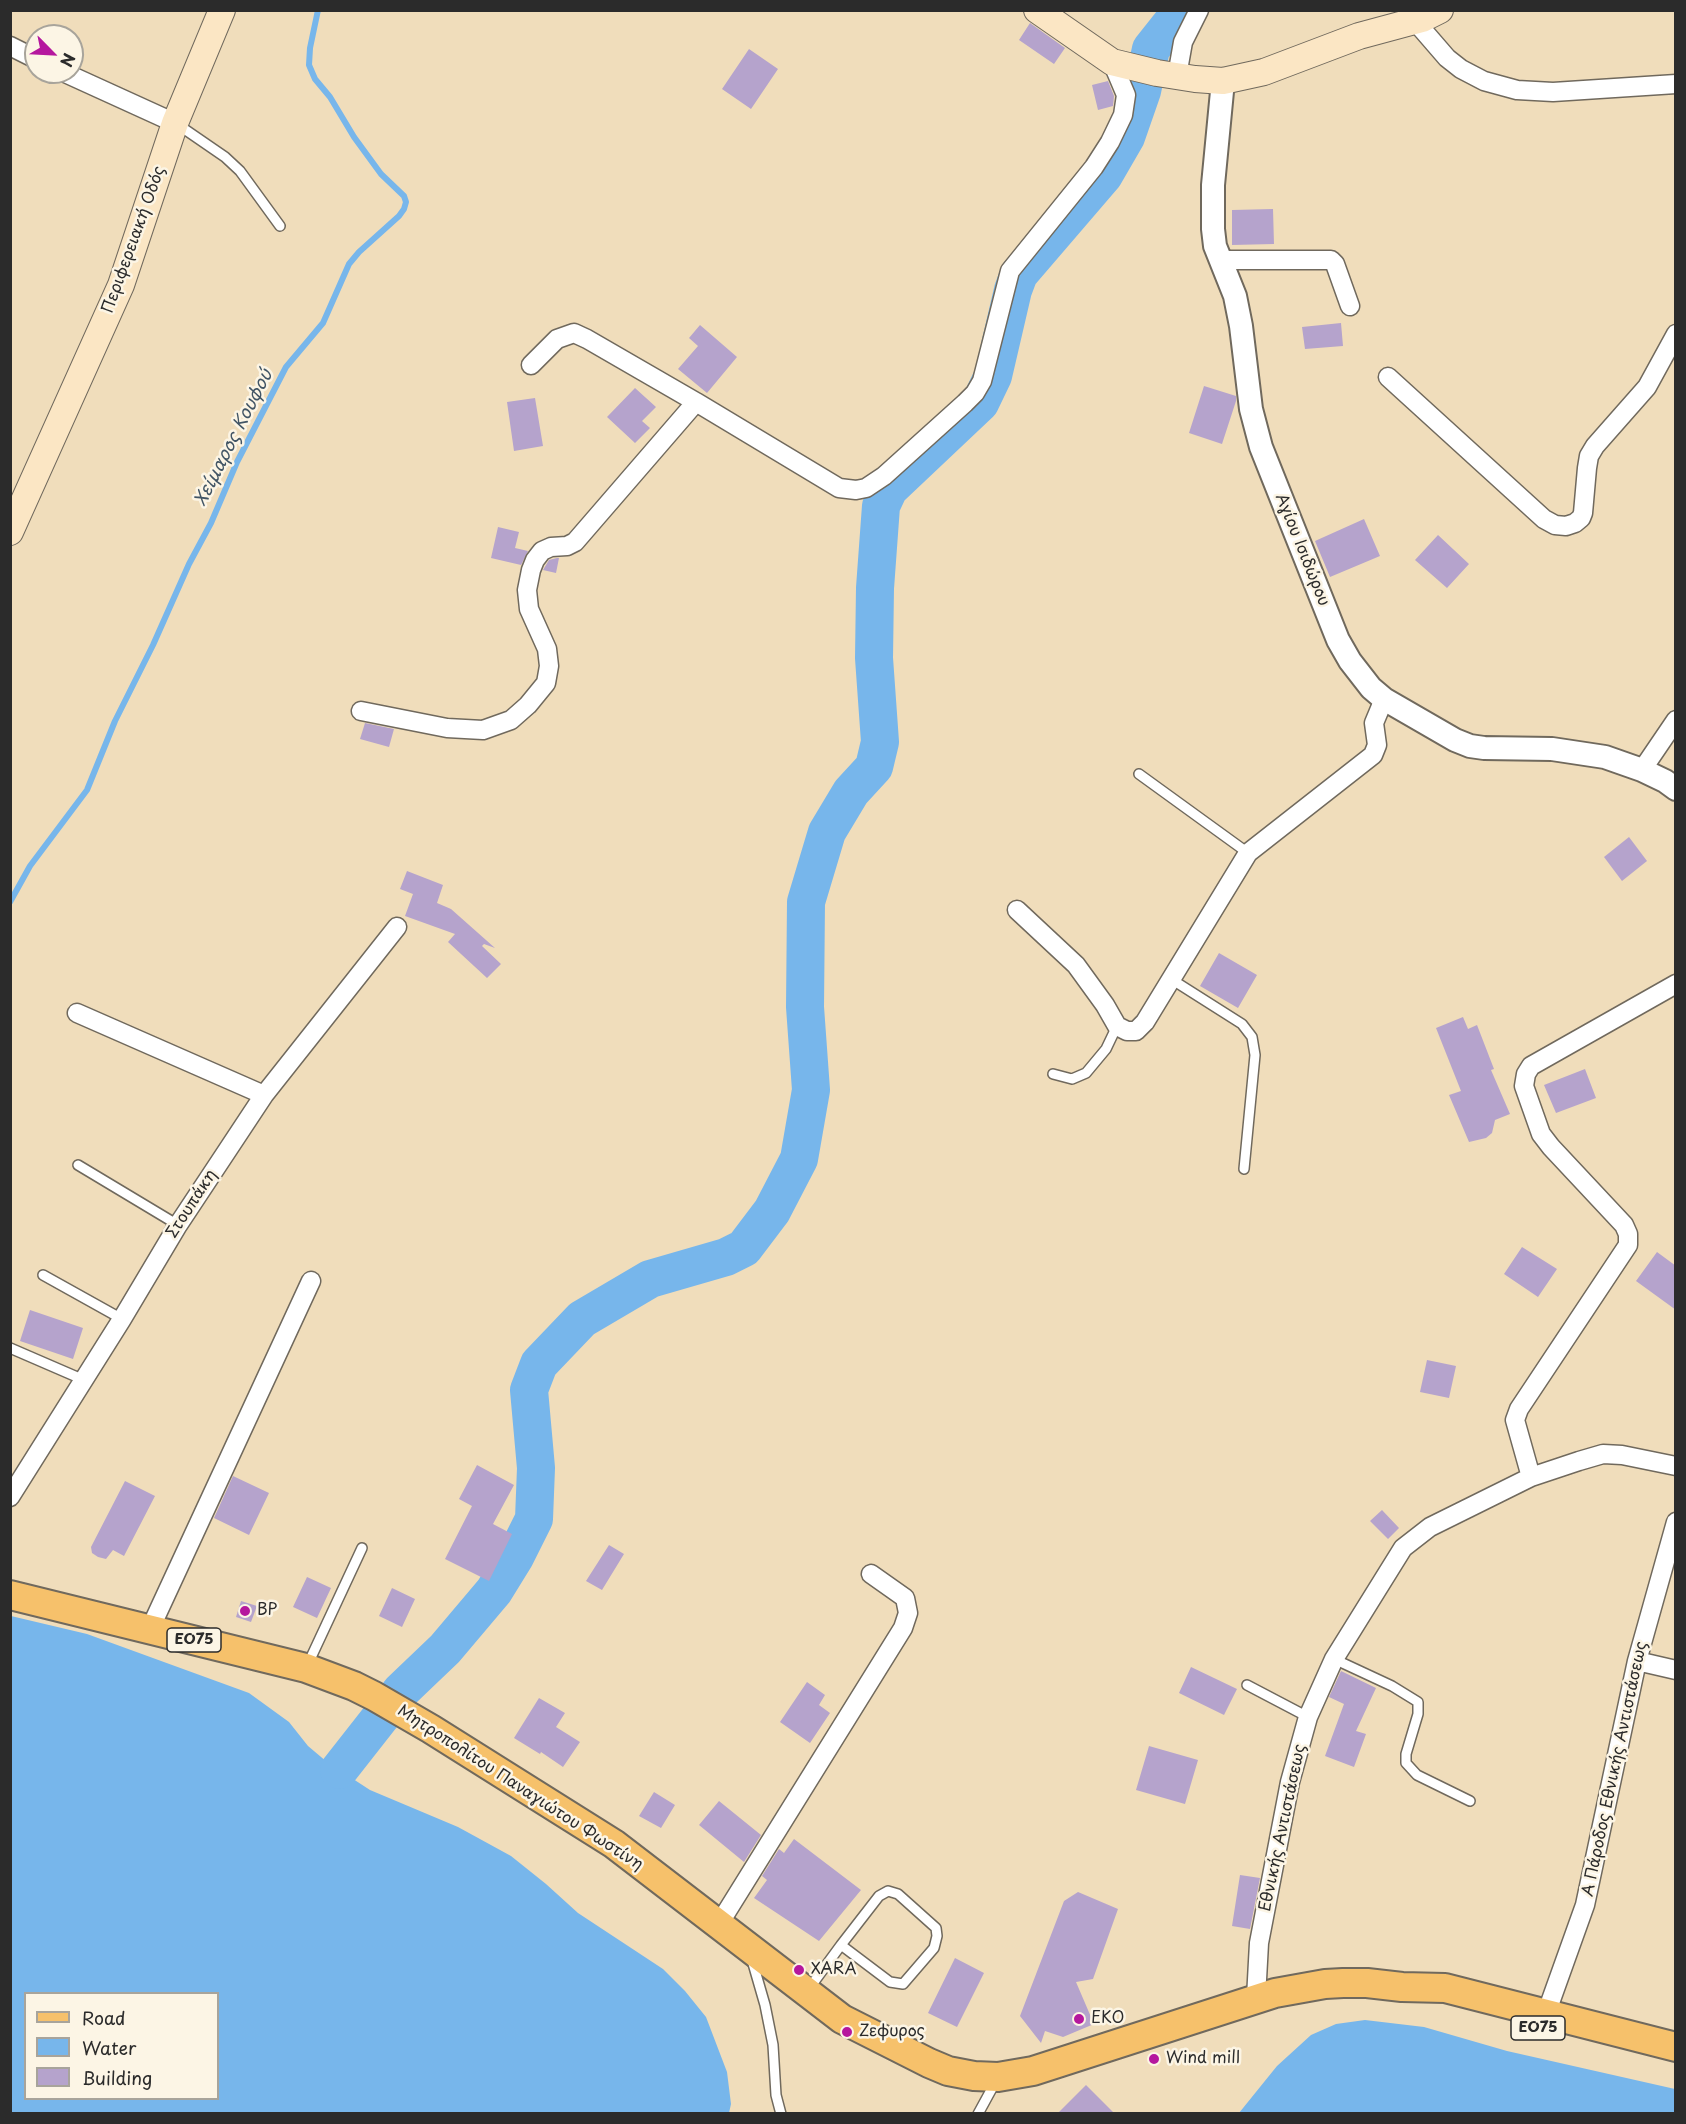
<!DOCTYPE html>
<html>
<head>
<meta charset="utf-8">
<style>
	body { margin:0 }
	#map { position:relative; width:1686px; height:2124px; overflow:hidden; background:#f0ddbb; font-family:"Playpen Sans",sans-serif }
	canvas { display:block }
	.frame { position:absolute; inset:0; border:12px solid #2b2b2b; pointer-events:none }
	.legend { position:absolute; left:24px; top:1992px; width:195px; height:108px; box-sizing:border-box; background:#fcf5e5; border:2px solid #a8a49b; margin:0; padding:8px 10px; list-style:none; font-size:18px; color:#2b2b2b }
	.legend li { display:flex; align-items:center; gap:12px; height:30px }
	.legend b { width:30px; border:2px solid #a8a49b }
	.north { position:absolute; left:24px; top:24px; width:60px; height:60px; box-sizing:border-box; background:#fcf5e5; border:2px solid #a8a49b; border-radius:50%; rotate:114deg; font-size:16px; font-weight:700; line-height:24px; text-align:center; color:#2b2b2b }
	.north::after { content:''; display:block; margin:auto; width:21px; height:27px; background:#b5179e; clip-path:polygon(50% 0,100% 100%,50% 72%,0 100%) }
</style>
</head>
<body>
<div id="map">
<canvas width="1686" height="2124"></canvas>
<div class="frame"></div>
<ul class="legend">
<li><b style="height:8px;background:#f6c16b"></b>Road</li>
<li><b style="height:16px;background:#77b6eb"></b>Water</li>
<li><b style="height:16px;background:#b5a3cc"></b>Building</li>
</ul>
<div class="north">N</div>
</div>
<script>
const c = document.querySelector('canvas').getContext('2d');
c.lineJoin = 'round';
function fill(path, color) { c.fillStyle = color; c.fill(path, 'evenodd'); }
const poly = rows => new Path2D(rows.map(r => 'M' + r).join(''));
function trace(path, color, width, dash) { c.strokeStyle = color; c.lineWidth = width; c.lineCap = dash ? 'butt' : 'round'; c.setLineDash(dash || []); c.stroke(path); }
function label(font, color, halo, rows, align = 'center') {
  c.font = font + ' "Playpen Sans",sans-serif'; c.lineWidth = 5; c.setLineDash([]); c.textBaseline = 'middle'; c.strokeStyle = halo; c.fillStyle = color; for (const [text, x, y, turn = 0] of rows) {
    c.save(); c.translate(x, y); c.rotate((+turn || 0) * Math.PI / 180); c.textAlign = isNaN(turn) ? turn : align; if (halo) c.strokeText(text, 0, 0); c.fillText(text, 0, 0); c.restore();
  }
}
const water = poly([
	[11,1616,87,1634,249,1693,289,1722,308,1746,327,1762,370,1790,458,1827,511,1856,546,1884,578,1913,663,1969,685,1991,706,2017,727,2072,731,2104,729,2113,11,2113],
	[26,1994,218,1994,218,2098,26,2098],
	[1365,2020,1424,2027,1507,2051,1675,2089,1675,2113,1239,2113,1277,2066,1311,2035,1336,2024]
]);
const stream = poly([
	[10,902,30,866,87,790,115,721,153,645,189,564,211,523,237,462,286,367,323,323,349,264,359,252,399,216,404,209,406,202,404,196,381,174,354,137,330,97,315,79,309,65,310,48,318,10]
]);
const river = poly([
	[339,1770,401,1691,445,1649,494,1591,515,1557,534,1519,536,1468,529,1390,539,1364,582,1319,650,1279,726,1257,744,1248,772,1211,799,1159,811,1090,805,1007,806,902,827,832,851,792,874,767,880,742,874,658,875,588,881,506,889,489,980,403,993,376,1013,290,1019,274,1104,175,1126,137,1142,91,1151,49,1182,10]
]);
const building = poly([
	[1030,23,1065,48,1054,64,1019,40],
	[749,49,778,69,751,109,722,89],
	[1108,81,1114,96,1113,106,1098,110,1092,85],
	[1273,209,1274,244,1232,245,1232,210],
	[1341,323,1343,346,1305,349,1302,327],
	[700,325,737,357,707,393,678,369,698,346,689,338],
	[1204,386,1236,396,1236,401,1222,444,1189,433],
	[635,388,656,407,642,421,650,428,635,443,607,417],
	[535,398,543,446,514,451,507,402],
	[1364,519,1380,556,1330,577,1315,541],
	[498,527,519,532,515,548,528,551,521,565,491,558],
	[1438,535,1469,564,1447,588,1415,560],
	[557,558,559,558,556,573,543,570,549,560],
	[365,723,394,729,389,747,360,739],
	[1629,837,1647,861,1622,881,1604,857],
	[407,871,443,885,437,903,451,909,495,948,484,944,482,946,501,964,487,978,448,942,455,934,405,916,413,894,400,889],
	[1219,953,1257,975,1238,1008,1200,986],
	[1463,1017,1468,1029,1477,1025,1494,1069,1491,1070,1510,1114,1495,1120,1492,1133,1486,1138,1469,1142,1449,1095,1461,1091,1436,1028],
	[1585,1069,1596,1098,1556,1113,1544,1085],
	[1522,1247,1557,1269,1538,1297,1504,1274],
	[1657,1252,1676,1266,1676,1310,1636,1281],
	[30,1310,83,1328,73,1359,20,1341],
	[1427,1360,1456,1366,1449,1398,1420,1392],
	[477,1465,514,1485,493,1524,512,1534,489,1581,445,1559,472,1506,459,1499],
	[233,1476,269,1493,249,1535,214,1518],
	[125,1481,155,1496,124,1556,113,1550,106,1559,98,1557,92,1553,91,1547],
	[1382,1510,1399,1528,1388,1539,1370,1521],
	[609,1545,624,1554,602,1590,586,1581],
	[307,1577,331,1588,317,1618,293,1607],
	[392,1588,415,1599,402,1627,379,1616],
	[241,1601,257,1606,251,1622,236,1617],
	[1191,1667,1237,1689,1224,1715,1179,1693],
	[1341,1671,1376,1688,1356,1731,1366,1734,1354,1767,1325,1756,1344,1704,1329,1697],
	[807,1682,825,1695,819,1705,830,1713,810,1743,780,1722],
	[539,1698,565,1713,556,1727,580,1742,563,1767,541,1752,540,1754,514,1738],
	[1149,1746,1198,1760,1185,1804,1136,1790],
	[654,1792,675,1805,661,1828,639,1816],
	[719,1801,761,1835,744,1862,699,1825],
	[794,1839,861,1890,819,1941,754,1898,767,1880,762,1876,779,1849,784,1853],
	[1240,1875,1260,1878,1250,1929,1232,1926],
	[1078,1892,1118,1909,1093,1979,1076,1982,1094,2024,1063,2037,1045,2031,1041,2043,1020,2016,1064,1901],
	[955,1958,984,1973,957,2027,928,2013],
	[1086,2085,1115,2114,1057,2114]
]);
const service = poly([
	[177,124,225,157,240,171,280,226],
	[1139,774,1248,853],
	[1171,979,1242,1024,1252,1037,1255,1055,1244,1169],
	[1053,1074,1072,1079,1086,1073,1106,1049,1117,1026],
	[78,1165,178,1225],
	[43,1275,122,1319],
	[10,1348,84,1380],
	[1334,1659,1392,1686,1418,1702,1418,1714,1406,1754,1406,1763,1417,1775,1470,1801],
	[307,1666,362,1548],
	[1247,1685,1308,1717],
	[752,1960,765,2005,773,2045,776,2095,781,2114],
	[808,1990,841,1945,879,1896,888,1891,898,1894,936,1928,937,1936,934,1948,903,1984,890,1982,841,1945],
	[978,2114,996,2081]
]);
const minor = poly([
	[1415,21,1447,58,1461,69,1484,81,1517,90,1553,92,1676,84],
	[10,46,36,59],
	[63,72,175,123],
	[1177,76,1183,42,1199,10],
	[1220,260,1331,260,1335,264,1350,306],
	[531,365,557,339,574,333,587,339,696,402],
	[1388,377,1544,519,1555,525,1566,526,1575,523,1581,518,1583,513,1587,468,1589,456,1595,446,1647,387,1676,334],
	[361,711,447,728,483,730,511,720,528,705,546,683,549,666,547,649,529,609,527,590,531,570,535,560,542,551,551,547,567,546,575,542,696,402,839,488,856,490,866,488,884,476,965,403,975,393,982,381,1010,271,1094,167,1110,142,1123,115,1126,95,1112,62],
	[1642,770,1676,720],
	[1017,910,1076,965,1105,1005,1117,1026,1127,1031,1136,1031,1145,1022,1248,853,1373,755,1377,745,1374,723,1384,699],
	[77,1013,264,1095],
	[1531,1477,1515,1420,1519,1409,1628,1245,1628,1234,1624,1225,1551,1147,1541,1134,1524,1086,1526,1074,1531,1066,1676,984],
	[10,1497,122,1319,178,1225,264,1095,397,927],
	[150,1629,311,1281],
	[1637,1661,1676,1670],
	[719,1924,903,1628,908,1613,905,1598,871,1574],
	[1256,1998,1259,1943,1290,1782,1308,1717,1334,1659,1403,1548,1430,1527,1531,1477,1579,1461,1603,1454,1622,1455,1676,1466],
	[1546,2014,1585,1905,1637,1661,1676,1522]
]);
const tertiary = poly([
	[1223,81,1213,185,1213,229,1215,246,1235,296,1241,326,1251,409,1261,447,1338,640,1350,661,1371,688,1384,699,1455,740,1470,746,1484,748,1552,749,1605,757,1642,770,1665,781,1676,789]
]);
const secondary = poly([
	[1037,10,1112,62,1157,73,1195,79,1223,81,1264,72,1359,36,1422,19,1440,10],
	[10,532,121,285,175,123,222,10]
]);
const primary = poly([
	[10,1595,306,1668,354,1686,374,1696,431,1729,614,1844,842,2019,929,2063,948,2071,974,2076,998,2077,1033,2071,1275,1993,1325,1984,1343,1983,1367,1983,1402,1987,1445,1988,1676,2047]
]);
const markers = [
	[245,1611,6,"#b5179e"],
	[799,1970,6,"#b5179e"],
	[1079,2019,6,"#b5179e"],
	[847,2032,6,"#b5179e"],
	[1154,2059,6,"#b5179e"]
];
const shields = [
	[194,1640,54],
	[1538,2028,54]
];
const shieldNames = [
	["ΕΟ75",194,1640],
	["ΕΟ75",1538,2028]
];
const streetNames = [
	["Περιφερειακή Οδός",134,240,-70],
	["Αγίου Ισιδώρου",1302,550,68],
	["Στουπάκη",192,1204,-57],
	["Α Πάροδος Εθνικής Αντιστάσεως",1615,1769,-78],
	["Μητροπολίτου Παναγιώτου Φωστίνη",520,1788,33],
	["Εθνικής Αντιστάσεως",1283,1828,-78]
];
const poiNames = [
	["BP",257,1611],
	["XARA",811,1970],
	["EKO",1091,2019],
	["Ζεφυρος",859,2032],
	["Wind mill",1166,2059]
];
const waterNames = [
	["Χείμαρος Κουφού",234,438,-63]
];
fill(water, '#77b6eb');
trace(stream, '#77b6eb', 6);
trace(river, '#77b6eb', 38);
fill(building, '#b5a3cc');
trace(service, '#70695d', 12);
trace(minor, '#70695d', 21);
trace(tertiary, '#70695d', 26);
trace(secondary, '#70695d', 28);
trace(primary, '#70695d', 32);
trace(service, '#fff', 9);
trace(minor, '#fff', 18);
trace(tertiary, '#fff', 22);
trace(secondary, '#fbe6c4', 26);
trace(primary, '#f6c16b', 28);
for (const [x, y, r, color] of markers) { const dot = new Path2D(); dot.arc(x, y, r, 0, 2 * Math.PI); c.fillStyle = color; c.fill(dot); trace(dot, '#fcf5e5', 2); }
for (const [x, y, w] of shields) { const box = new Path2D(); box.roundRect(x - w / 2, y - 12, w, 24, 4.5); c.fillStyle = '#fcf5e5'; c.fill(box); trace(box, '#2b2b2b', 1.5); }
label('bold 15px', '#2b2b2b', null, shieldNames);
label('16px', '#2b2b2b', '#fcf5e5', streetNames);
label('16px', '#2b2b2b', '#fcf5e5', poiNames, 'left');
label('italic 18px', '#425565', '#fcf5e5', waterNames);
</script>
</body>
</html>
